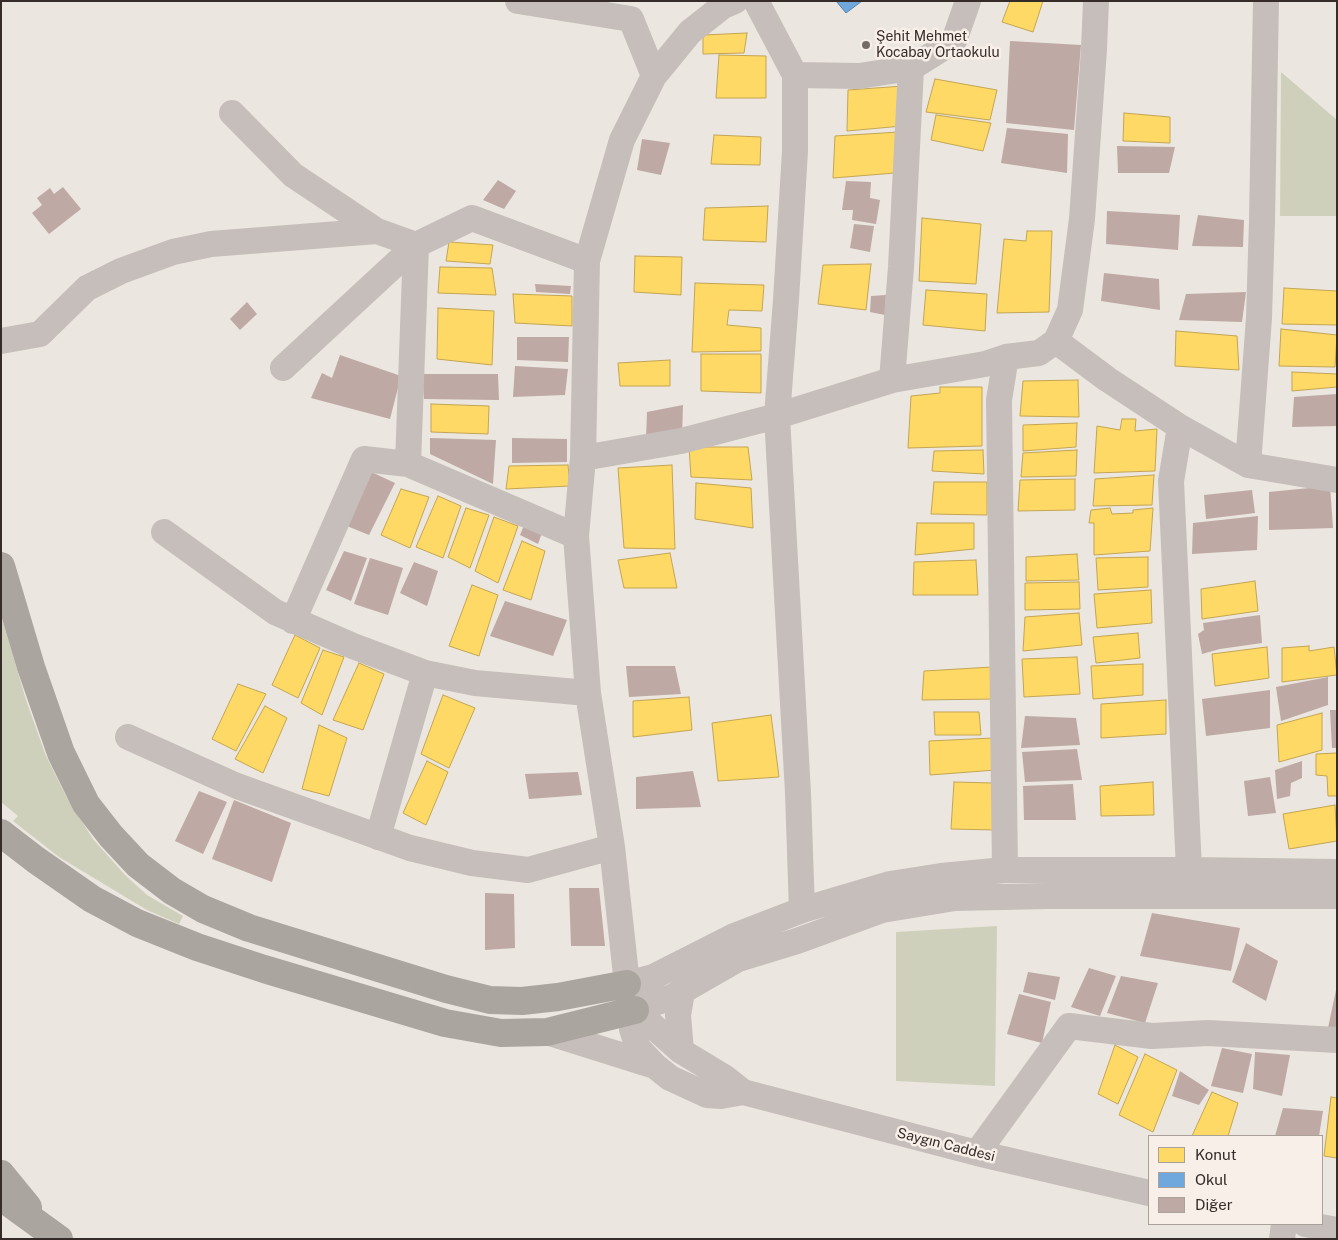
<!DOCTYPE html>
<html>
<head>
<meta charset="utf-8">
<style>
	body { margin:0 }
	#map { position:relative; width:1338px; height:1240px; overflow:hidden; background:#ece6e0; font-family:"Public Sans",sans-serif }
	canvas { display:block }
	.frame { position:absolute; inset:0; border:2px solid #352b28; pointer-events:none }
	.legend { position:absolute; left:1148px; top:1135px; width:175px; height:90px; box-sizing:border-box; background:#f8efe8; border:1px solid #aaa19b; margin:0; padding:6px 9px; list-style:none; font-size:15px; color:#352b28 }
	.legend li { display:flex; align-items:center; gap:10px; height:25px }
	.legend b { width:25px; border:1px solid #aaa19b }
</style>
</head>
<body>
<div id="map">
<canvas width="1338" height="1240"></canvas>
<div class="frame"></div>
<ul class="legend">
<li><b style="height:14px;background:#ffd966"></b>Konut</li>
<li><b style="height:14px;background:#6fa8dc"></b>Okul</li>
<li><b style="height:14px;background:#bea9a4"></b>Diğer</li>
</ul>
</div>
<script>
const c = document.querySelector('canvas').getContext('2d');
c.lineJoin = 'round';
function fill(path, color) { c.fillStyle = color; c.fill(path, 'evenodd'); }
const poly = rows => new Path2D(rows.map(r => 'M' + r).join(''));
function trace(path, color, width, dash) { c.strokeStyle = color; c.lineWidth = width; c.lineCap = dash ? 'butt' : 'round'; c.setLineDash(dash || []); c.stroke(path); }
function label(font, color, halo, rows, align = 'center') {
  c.font = font + ' "Public Sans",sans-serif'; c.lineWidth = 5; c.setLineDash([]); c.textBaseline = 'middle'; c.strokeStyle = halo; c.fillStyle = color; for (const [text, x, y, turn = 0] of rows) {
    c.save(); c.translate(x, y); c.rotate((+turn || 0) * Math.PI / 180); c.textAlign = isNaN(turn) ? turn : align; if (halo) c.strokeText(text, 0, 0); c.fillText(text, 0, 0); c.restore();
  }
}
const green = poly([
	[1281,72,1337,120,1337,216,1280,216],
	[1,615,26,700,46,756,67,798,93,839,125,875,147,895,183,916,179,924,147,910,59,857,13,821,18,816,1,802],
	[997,926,995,1086,896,1081,896,932]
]);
const homes = poly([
	[1010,1,1043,1,1033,32,1002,22,1010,1],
	[747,33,744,53,703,54,703,35,747,33],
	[719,55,766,56,766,98,716,98,719,55],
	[935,79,997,90,990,120,926,112,935,79],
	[903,86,902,126,847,131,848,90,903,86],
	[1124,113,1170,117,1170,143,1123,141,1124,113],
	[936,115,991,123,983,151,931,140,936,115],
	[899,132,895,173,833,178,835,136,899,132],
	[714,135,761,137,760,165,711,164,714,135],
	[768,206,766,242,703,240,705,208,768,206],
	[922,218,981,224,976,284,919,281,922,218],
	[1027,231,1052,231,1049,312,997,313,1004,239,1026,241,1027,231],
	[449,242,493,245,490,264,446,261,449,242],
	[635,256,682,257,681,295,634,292,635,256],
	[871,264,866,310,818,304,823,265,871,264],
	[440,267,492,268,496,295,438,293,440,267],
	[695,283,764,285,762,311,729,310,727,325,761,328,761,351,692,352,695,283],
	[1284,288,1337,291,1337,325,1282,324,1284,288],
	[926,290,987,294,985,331,923,325,926,290],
	[513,294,572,296,572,326,515,323,513,294],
	[438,308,494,311,492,365,437,359,438,308],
	[1281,329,1337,335,1335,367,1279,366,1281,329],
	[1176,331,1237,336,1239,370,1175,366,1176,331],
	[701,354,761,354,761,393,701,391,701,354],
	[670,360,670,386,620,386,618,363,670,360],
	[1292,372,1337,374,1337,387,1292,391,1292,372],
	[1078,380,1079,417,1020,416,1023,381,1078,380],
	[940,387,982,387,982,446,908,448,911,396,940,393,940,387],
	[431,404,489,406,488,434,431,432,431,404],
	[1122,419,1136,419,1135,431,1157,429,1155,471,1094,473,1097,426,1120,430,1122,419],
	[1077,423,1076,447,1023,451,1023,425,1077,423],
	[689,447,748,447,752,480,691,477,689,447],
	[983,450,984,474,932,471,934,451,983,450],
	[1077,450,1076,476,1021,477,1023,453,1077,450],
	[568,465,570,486,506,489,509,466,568,465],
	[672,465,675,549,624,548,618,468,672,465],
	[1154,475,1152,505,1093,506,1095,479,1154,475],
	[1075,479,1075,510,1018,511,1020,480,1075,479],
	[934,482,987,482,987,515,931,514,934,482],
	[696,483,751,488,753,528,695,519,696,483],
	[401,489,429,497,410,548,381,535,401,489],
	[438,496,461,506,443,558,416,547,438,496],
	[466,508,489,515,470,568,448,557,466,508],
	[1110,508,1112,514,1133,513,1133,510,1153,508,1150,551,1094,555,1094,523,1089,523,1091,510,1110,508],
	[494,517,518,526,498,583,475,571,494,517],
	[917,523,974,523,974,549,915,555,917,523],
	[522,541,545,551,531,600,503,590,522,541],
	[670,553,677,588,624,588,618,560,670,553],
	[1077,554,1079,580,1026,581,1026,557,1077,554],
	[1148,557,1148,587,1098,590,1096,558,1148,557],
	[976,560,978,595,913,595,914,562,976,560],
	[1255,581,1258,611,1202,619,1201,589,1255,581],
	[1079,582,1080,609,1025,610,1025,583,1079,582],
	[472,585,498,595,479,656,449,646,472,585],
	[1151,590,1152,623,1097,628,1094,594,1151,590],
	[1079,613,1082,645,1023,651,1025,617,1079,613],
	[1138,633,1140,658,1096,663,1093,637,1138,633],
	[295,635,320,648,298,698,272,685,295,635],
	[1309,646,1309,651,1334,647,1337,675,1282,682,1282,648,1309,646],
	[1267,647,1269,678,1215,686,1212,654,1267,647],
	[323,650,344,657,322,715,301,703,323,650],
	[1077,657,1080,694,1024,697,1022,659,1077,657],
	[359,663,384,674,363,730,333,720,359,663],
	[1143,664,1143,695,1093,699,1091,666,1143,664],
	[992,667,995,699,922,700,924,671,992,667],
	[238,684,266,694,236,751,212,739,238,684],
	[443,695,475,708,449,768,421,754,443,695],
	[689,697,692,730,633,737,633,701,689,697],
	[1166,700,1166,734,1101,738,1101,704,1166,700],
	[265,706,287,718,263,773,235,759,265,706],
	[934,712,979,712,981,735,935,735,934,712],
	[1322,713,1322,750,1279,762,1277,725,1322,713],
	[771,715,779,777,718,781,712,723,771,715],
	[319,725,347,738,329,796,302,789,319,725],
	[993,738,996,770,930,775,929,741,993,738],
	[1337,753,1337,796,1328,796,1327,776,1316,775,1316,754,1337,753],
	[427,761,448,772,426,825,403,813,427,761],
	[954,782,993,783,995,830,951,829,954,782],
	[1153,782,1154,815,1101,816,1100,786,1153,782],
	[1335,805,1337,841,1289,849,1283,814,1335,805],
	[1115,1045,1138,1057,1118,1104,1098,1094,1115,1045],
	[1145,1054,1177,1070,1153,1132,1119,1115,1145,1054],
	[1212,1092,1238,1103,1228,1136,1192,1136,1212,1092],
	[1331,1097,1337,1098,1337,1158,1324,1156,1331,1097]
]);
const schools = poly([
	[836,1,862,1,846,13,836,1]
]);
const building = poly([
	[1010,41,1081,45,1074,130,1006,123],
	[1007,128,1068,134,1067,173,1001,163],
	[642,139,670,143,661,175,637,170],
	[1117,146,1175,147,1169,173,1118,173],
	[498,180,516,191,504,209,483,200],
	[846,181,871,182,870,198,880,200,876,224,852,220,853,210,842,210],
	[63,187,81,209,49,234,32,213,42,205,37,198,50,188,54,194],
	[1107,211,1180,215,1178,250,1106,244],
	[1198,215,1244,220,1243,247,1192,246],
	[854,224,874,226,870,252,850,248],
	[1104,273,1159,279,1160,310,1101,301],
	[535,284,571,286,570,294,536,292],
	[1246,292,1242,322,1179,320,1186,294],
	[886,295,885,315,870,312,871,296],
	[247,302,257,314,240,330,230,319],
	[517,337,569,337,568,362,517,360],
	[340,355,401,376,390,419,311,398,322,373,332,378],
	[515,366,568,369,565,395,513,397],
	[422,374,498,374,499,400,424,399],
	[1337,394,1337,426,1292,427,1294,397],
	[683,405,682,437,646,439,647,412],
	[430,438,496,440,493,484,430,454],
	[512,438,567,439,567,462,512,463],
	[365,469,395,483,369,535,347,526],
	[1330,486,1333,528,1269,530,1269,492],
	[1252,490,1255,513,1206,519,1204,495],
	[1258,516,1257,550,1192,554,1193,523],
	[525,523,543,530,538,544,520,535],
	[344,551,367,558,351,601,326,590],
	[370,558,403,568,388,615,354,604],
	[414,562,438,571,427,606,400,593],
	[505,601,567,620,553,656,490,636],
	[1260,615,1262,643,1220,649,1202,654,1198,634,1204,630,1203,623],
	[626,666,675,666,681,694,629,697],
	[1328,677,1328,705,1281,721,1276,687],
	[1270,690,1270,728,1206,736,1202,699],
	[1330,710,1337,710,1337,748,1332,748],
	[1025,716,1076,718,1080,745,1021,748],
	[1077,749,1082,780,1025,782,1022,752],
	[1302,761,1302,778,1291,783,1290,796,1277,799,1275,770],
	[693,771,701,807,636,809,636,777],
	[578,772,582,795,529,799,525,774],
	[1270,777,1276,813,1248,816,1244,781],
	[1073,784,1076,820,1024,820,1023,786],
	[199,791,227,802,203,854,175,841],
	[234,800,291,823,272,882,212,859],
	[569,888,599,888,605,946,571,946],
	[485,893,514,894,515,948,485,950],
	[1152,913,1240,928,1231,971,1140,956],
	[1246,943,1278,961,1266,1001,1232,982],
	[1089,968,1116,976,1100,1016,1071,1007],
	[1028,972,1060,977,1055,1000,1023,992],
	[1121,976,1158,983,1145,1023,1107,1013],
	[1336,990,1337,991,1337,1030,1328,1028],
	[1019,994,1051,1002,1042,1043,1007,1034],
	[1222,1048,1252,1054,1243,1093,1211,1086],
	[1255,1052,1290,1055,1282,1096,1253,1089],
	[1180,1071,1209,1090,1199,1105,1172,1096],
	[1283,1108,1323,1111,1319,1136,1275,1136]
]);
const minor = poly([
	[518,1,631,19,654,76],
	[735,1,723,6,690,32,654,76,622,140,587,261,583,458,681,441,777,416,892,380,985,364,1006,357,1039,353,1056,341,1070,310,1082,219,1094,49,1096,1],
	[756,1,795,75,859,76,911,68,954,41,968,1],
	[795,75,795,151,786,300,777,416,798,793,802,910],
	[232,113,293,175,377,231,416,245,283,368],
	[1,341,40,334,87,288,121,271,173,252,211,244,377,231],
	[1056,341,1107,379,1180,427,1248,465,1337,480],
	[892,380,901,267,911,68],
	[1180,427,1171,481,1189,870],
	[583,458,576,536,588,693,612,847,627,984,635,1010,632,1029,638,1048,655,1066,670,1078,707,1095,721,1096,743,1092,977,1153,1149,1193],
	[1248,465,1259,318,1262,220,1266,1],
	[164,532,275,612,353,646,425,673,475,683,588,693],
	[576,536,408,464,416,245,472,218,587,261],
	[293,621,364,459,408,464],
	[128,737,237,786,410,848,472,863,528,870,612,847],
	[378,837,425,673],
	[1005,870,999,400,1006,357],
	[627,984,653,977,732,937,802,910,890,884,941,876,1005,870,1189,870,1337,872],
	[635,1010,672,997,738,959,797,941,882,910,955,898,1047,896,1337,896],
	[635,1010,681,1051,724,1077,743,1092],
	[547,1032,655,1066],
	[681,1051,678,1015,682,992],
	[977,1153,1069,1026,1152,1036,1208,1033,1337,1040],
	[1305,1224,1337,1230],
	[1282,1239,1284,1224]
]);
const highway = poly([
	[1,566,31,667,61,753,86,804,111,836,138,865,172,891,203,909,249,928,446,989,490,1000,522,1001,558,997,627,984],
	[1,833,36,860,92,899,137,923,197,947,264,969,445,1023,501,1033,547,1032,635,1010],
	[1,1174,28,1207],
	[1,1197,59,1239]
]);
const markers = [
	[866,45,5,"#756c68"]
];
const poiNames = [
	["Şehit Mehmet",876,37],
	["Kocabay Ortaokulu",876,53]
];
const streetNames = [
	["Saygın Caddesi",946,1145,14]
];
fill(green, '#cfd0bb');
fill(homes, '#ffd966');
trace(homes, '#c2a553', 1);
fill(schools, '#6fa8dc');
trace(schools, '#5e82a6', 1);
fill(building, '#bea9a4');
trace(minor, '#c5beba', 26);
trace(highway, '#aba5a0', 28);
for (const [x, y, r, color] of markers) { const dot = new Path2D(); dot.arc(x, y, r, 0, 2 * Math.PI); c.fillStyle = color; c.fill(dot); trace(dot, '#f8efe8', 2); }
label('14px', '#352b28', '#f8efe8', poiNames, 'left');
label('14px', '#352b28', '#f8efe8', streetNames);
</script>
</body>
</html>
